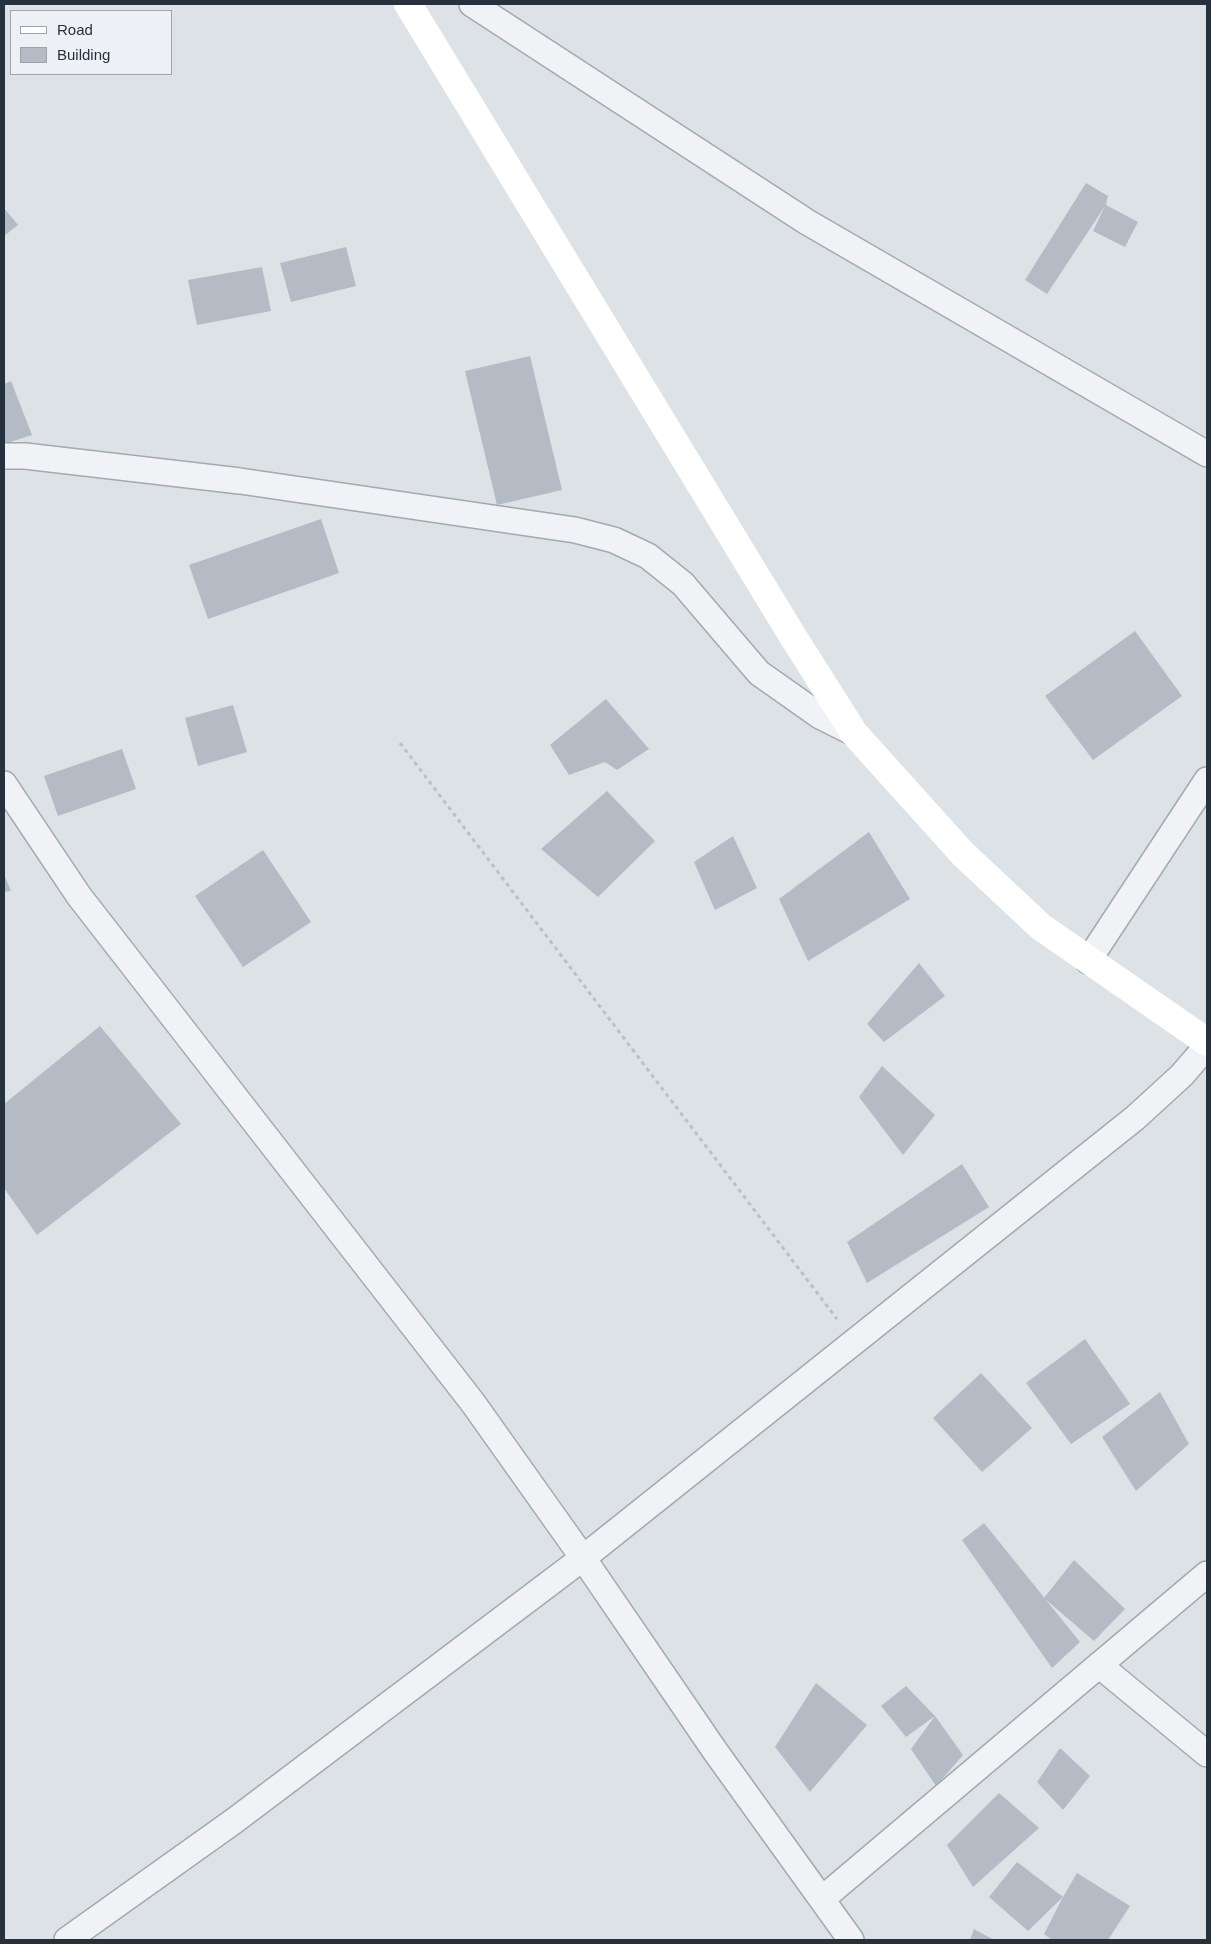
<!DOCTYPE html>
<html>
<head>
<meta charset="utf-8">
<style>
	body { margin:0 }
	#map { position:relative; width:1211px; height:1944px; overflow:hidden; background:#dde2e7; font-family:Arial,sans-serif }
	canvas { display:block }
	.frame { position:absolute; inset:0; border:5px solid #27313e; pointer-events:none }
	.legend { position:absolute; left:10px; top:10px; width:162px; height:65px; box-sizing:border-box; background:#edf1f5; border:1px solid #9ea4ac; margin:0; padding:6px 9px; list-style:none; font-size:15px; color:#27313e }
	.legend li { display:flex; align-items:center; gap:10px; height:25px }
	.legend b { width:25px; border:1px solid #9ea4ac }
</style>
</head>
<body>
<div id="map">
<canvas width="1211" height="1944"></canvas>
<div class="frame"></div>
<ul class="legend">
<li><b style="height:6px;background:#fff"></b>Road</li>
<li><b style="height:14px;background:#b5bbc4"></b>Building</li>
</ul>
</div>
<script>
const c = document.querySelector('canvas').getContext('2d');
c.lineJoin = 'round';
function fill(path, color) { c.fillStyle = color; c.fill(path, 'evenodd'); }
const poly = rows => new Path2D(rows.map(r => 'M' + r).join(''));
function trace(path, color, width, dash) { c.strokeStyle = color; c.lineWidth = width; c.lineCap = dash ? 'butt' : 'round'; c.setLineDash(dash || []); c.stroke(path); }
const building = poly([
	[1086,183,1108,196,1106,205,1138,222,1125,247,1093,231,1105,206,1047,294,1025,280],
	[4,208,18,225,4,236],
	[346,247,356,286,291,302,280,263],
	[262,267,271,311,197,325,188,280],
	[530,356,562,490,497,505,465,371],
	[11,381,32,435,4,444,4,384],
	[321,519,339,573,208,619,189,565],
	[1135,631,1182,696,1093,760,1045,696],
	[606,699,649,749,617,770,605,762,569,775,550,745],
	[233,705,247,752,198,766,185,718],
	[122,749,136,789,58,816,44,776],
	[607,791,655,841,598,897,541,849],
	[869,832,910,899,808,961,779,899],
	[733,836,757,888,715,910,694,862],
	[263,850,311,922,243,967,195,896],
	[4,874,11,891,4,892],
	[919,963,945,996,884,1042,867,1024],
	[100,1026,181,1124,37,1235,4,1188,4,1104],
	[882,1066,935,1115,903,1155,859,1097],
	[962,1164,989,1207,867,1283,847,1242],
	[1085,1339,1130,1404,1071,1444,1026,1383],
	[981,1373,1032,1428,982,1472,933,1418],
	[1160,1392,1189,1444,1136,1491,1102,1437],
	[984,1523,1080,1642,1052,1668,962,1540],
	[1074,1560,1125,1609,1094,1641,1044,1598],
	[816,1683,867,1725,810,1792,775,1747],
	[906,1686,935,1716,906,1737,881,1706],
	[935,1716,963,1755,936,1786,911,1749],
	[1060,1748,1090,1776,1063,1810,1037,1782],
	[999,1793,1039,1828,973,1887,947,1845],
	[1017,1862,1063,1897,1077,1873,1130,1906,1108,1940,1052,1940,1044,1934,1063,1897,1028,1931,989,1897],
	[974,1929,994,1940,970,1940]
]);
const path = poly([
	[400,743,837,1319]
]);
const street = poly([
	[472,4,807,222,1207,454],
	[4,456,25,456,240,481,575,530,614,540,648,556,683,584,759,673,820,716,854,733],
	[4,784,79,896,473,1403,583,1558,715,1751,851,1940],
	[1088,961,1207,780],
	[1099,1665,1207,1754],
	[822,1899,1207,1574],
	[67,1940,234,1821,583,1558,1135,1118,1182,1075,1207,1046]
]);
const secondary = poly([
	[408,4,792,635,854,733,963,854,1041,927,1207,1042]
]);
fill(building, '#b5bbc4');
trace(street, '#a3a9b1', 28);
trace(path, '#bcc0c5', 3, [4, 4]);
trace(street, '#f0f2f5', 25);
trace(secondary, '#fff', 28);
</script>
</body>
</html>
